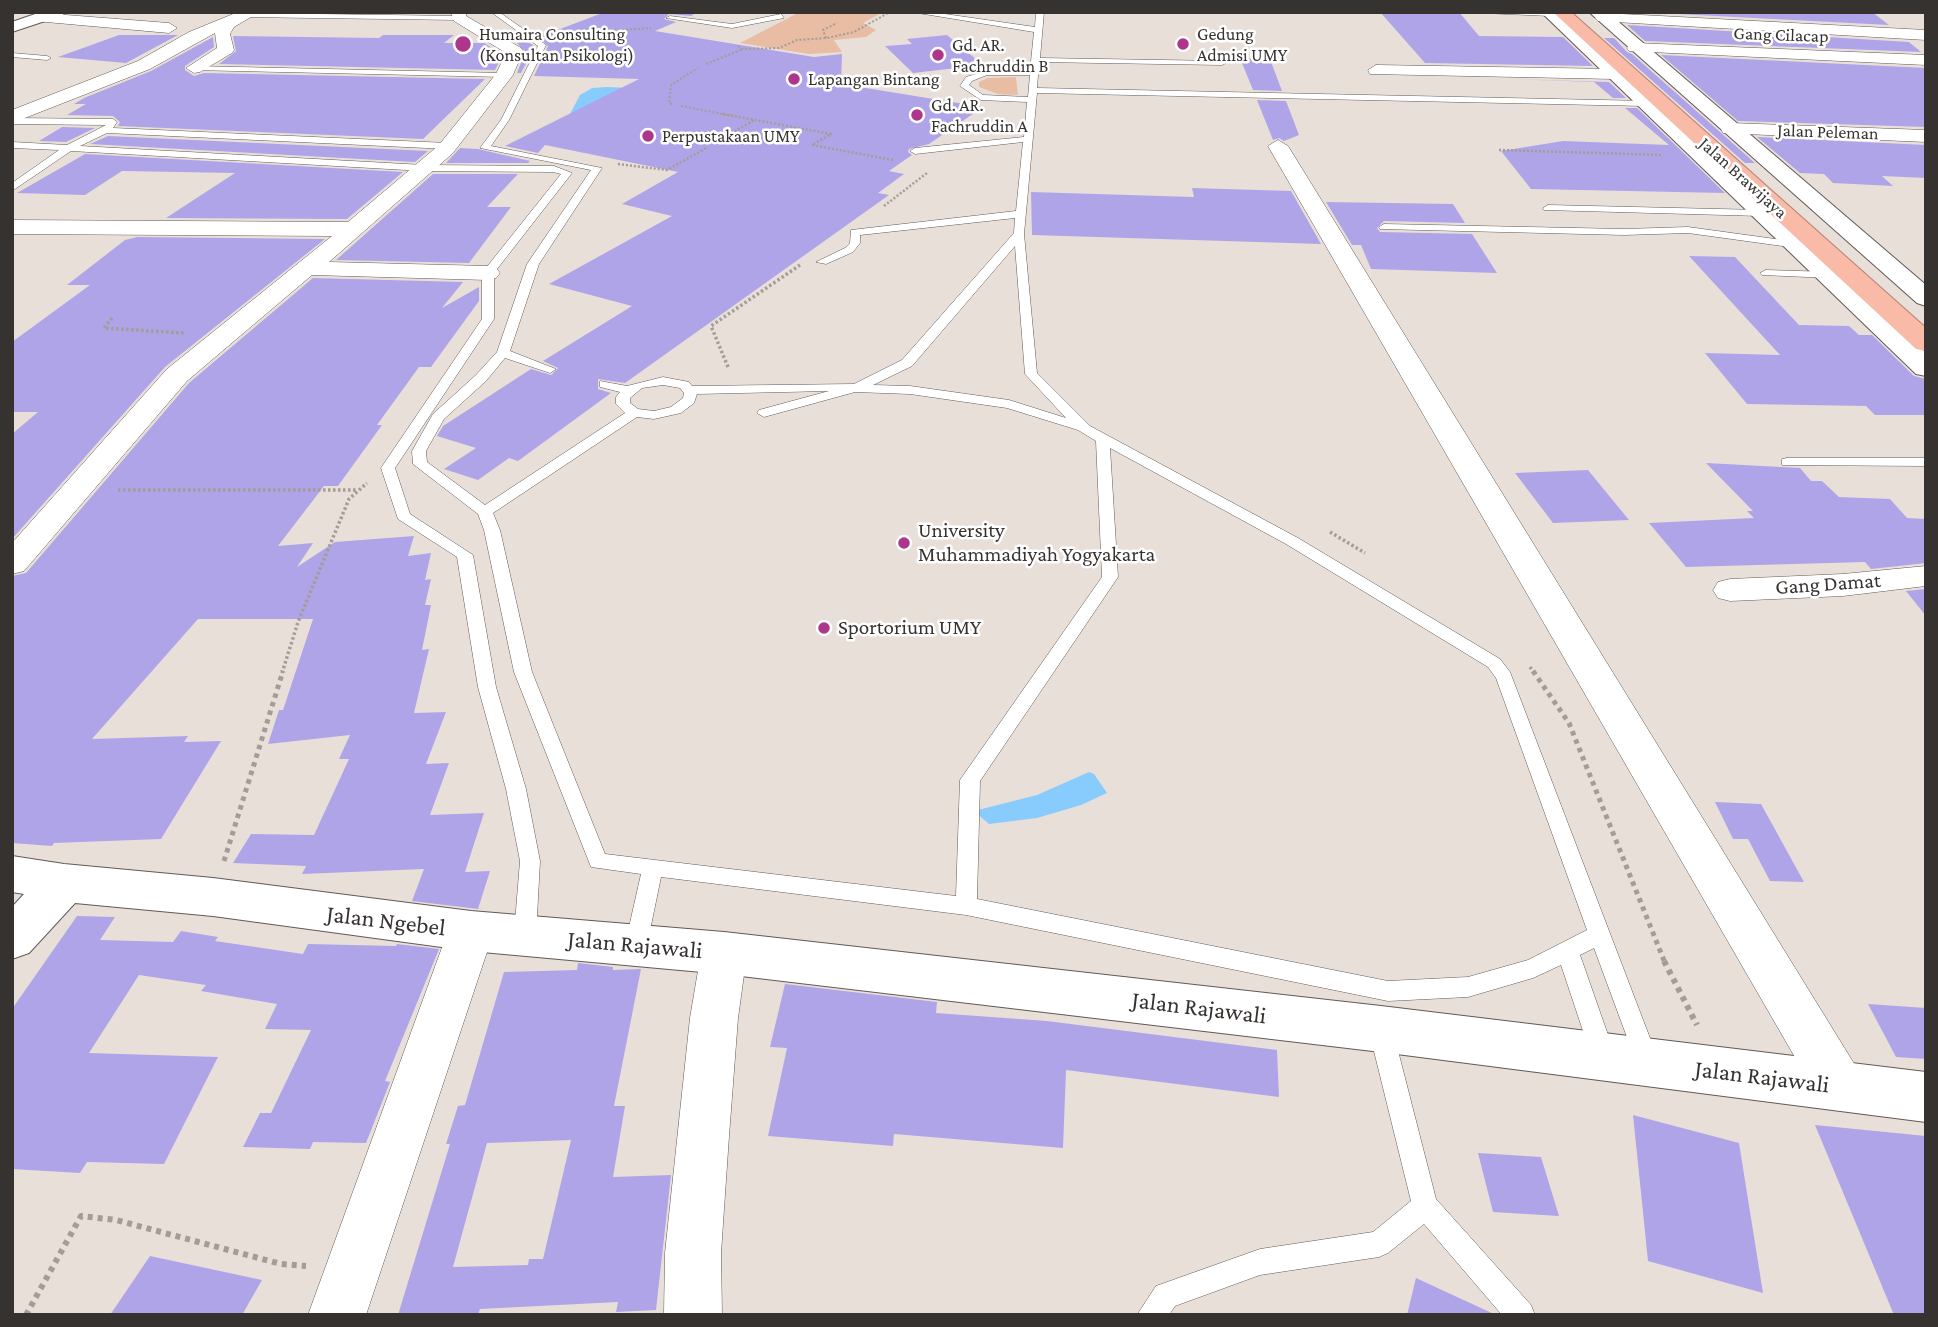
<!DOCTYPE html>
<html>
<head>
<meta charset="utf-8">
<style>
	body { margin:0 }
	#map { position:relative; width:1938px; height:1327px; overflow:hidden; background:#e9dfd9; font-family:"Crimson Pro",serif }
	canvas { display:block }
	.frame { position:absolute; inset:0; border:14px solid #363230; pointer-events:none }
</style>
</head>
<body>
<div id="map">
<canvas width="1938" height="1327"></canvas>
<div class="frame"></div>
</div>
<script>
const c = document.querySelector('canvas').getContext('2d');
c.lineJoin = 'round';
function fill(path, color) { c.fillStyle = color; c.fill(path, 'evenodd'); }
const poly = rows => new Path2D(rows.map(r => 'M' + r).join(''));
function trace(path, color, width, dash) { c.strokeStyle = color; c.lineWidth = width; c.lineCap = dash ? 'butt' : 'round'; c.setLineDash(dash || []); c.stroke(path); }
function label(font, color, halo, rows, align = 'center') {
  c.font = font + ' "Crimson Pro",serif'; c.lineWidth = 5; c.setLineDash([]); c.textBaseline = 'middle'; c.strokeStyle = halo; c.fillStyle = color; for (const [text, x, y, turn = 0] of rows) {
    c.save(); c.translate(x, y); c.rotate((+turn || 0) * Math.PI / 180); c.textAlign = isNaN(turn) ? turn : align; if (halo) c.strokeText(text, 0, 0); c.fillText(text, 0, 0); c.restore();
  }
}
const green = poly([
	[800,12,883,12,863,23,876,30,866,37,834,40,842,52,809,54,740,43],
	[1016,77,1018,95,998,94,979,87,979,82,988,78]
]);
const water = poly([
	[592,88,607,87,632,88,568,118,580,95],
	[1089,772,1094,774,1107,793,1081,805,1037,818,989,824,974,811,1037,795]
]);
const building = poly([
	[605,12,697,12,691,16,669,14,664,19,676,22,655,31,814,57,842,54,841,84,983,107,929,144,909,149,908,152,912,155,889,171,904,174,878,193,889,195,625,383,598,379,598,389,611,393,518,461,509,458,478,480,444,469,476,448,437,436,443,426,531,369,551,375,558,368,543,361,632,306,549,284,672,216,622,204,678,172,545,145,538,153,505,146,639,79,534,76,548,46,539,37],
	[1380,12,1459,12,1479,36,1563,37,1593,66,1425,63],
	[1639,12,1872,12,1889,25],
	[1627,25,1909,42,1921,52,1645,41],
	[119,35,178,35,126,63,58,57],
	[383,35,454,35,444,43,484,43,503,54,495,70,219,64,236,51,233,36,379,38],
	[947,35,983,65,913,73,885,46,912,44,907,39],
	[213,37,214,47,185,66,185,70,194,76,204,73,485,79,423,139,118,126,120,122,113,116,67,115,86,104,74,104,84,98,151,71],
	[1604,38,1614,38,1627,52,1632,54,1755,163,1745,163],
	[527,41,535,47,521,73,517,73,525,52,517,43],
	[1661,55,1926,68,1926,127,1738,121],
	[1240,58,1270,59,1282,91,1253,90],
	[1510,79,1609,82,1626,98,1613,98,1594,82],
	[1257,100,1286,101,1299,135,1284,141,1279,138,1273,140],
	[1625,108,1637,108,1725,193,1531,189,1501,151,1563,141,1669,145],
	[62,127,95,128,66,142,39,141],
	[108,136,428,151,415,162,90,144],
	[1757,137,1926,145,1926,178,1882,176,1893,186,1833,183,1824,174,1800,173],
	[460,148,478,149,530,161,528,163,446,163],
	[85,154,403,172,347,219,166,218,235,173,122,171,85,195,17,193],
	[433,174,518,174,487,207,511,207,469,263,336,260],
	[1192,188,1291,191,1321,244,1032,235,1031,192,1194,197],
	[1326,202,1453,204,1465,223,1384,221,1377,228,1380,232,1472,234,1497,273,1371,269,1361,245,1352,245],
	[137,237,325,239,165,367,12,539,12,434,38,412,12,412,12,342,90,285,67,285,125,240],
	[1689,256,1735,257,1799,325,1849,326,1859,335,1872,335,1914,376,1926,379,1926,415,1875,415,1866,406,1747,404,1705,353,1780,355],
	[313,278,463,282,442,308,479,287,479,301,431,367,419,367,377,425,382,425,338,486,324,486,278,546,313,543,297,567,335,542,414,536,408,556,431,553,425,580,431,579,425,605,431,605,422,650,429,649,414,713,446,712,426,764,449,763,430,815,484,813,465,872,490,871,478,909,412,901,424,869,302,874,306,866,233,863,251,834,314,835,349,759,339,759,350,735,268,744,279,710,283,710,313,619,198,619,92,739,188,736,184,742,221,741,161,839,54,843,52,846,12,843,12,576,26,573,189,383],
	[1706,463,1800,468,1811,481,1822,481,1839,497,1890,499,1907,518,1926,519,1926,563,1871,569,1865,562,1686,567,1649,523,1754,518,1747,511,1753,511],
	[1588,470,1629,520,1553,523,1515,473],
	[1926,589,1926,616,1906,591],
	[1715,802,1761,804,1804,882,1770,881,1748,839,1733,839],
	[77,916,115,917,100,940,173,942,181,931,218,937,215,941,303,954,308,944,396,946,397,944,439,949,385,1081,390,1082,366,1143,313,1142,310,1149,243,1147,260,1113,271,1113,311,1030,265,1029,277,1004,201,991,206,985,139,975,89,1053,218,1057,164,1164,87,1162,80,1173,12,1169,12,1009],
	[578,963,613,967,613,970,641,969,614,1106,625,1106,613,1177,671,1175,656,1310,616,1312,618,1302,480,1309,478,1315,398,1315,450,1144,446,1144,458,1106,465,1105,504,972,577,970],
	[571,1140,543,1259,529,1259,528,1265,453,1267,487,1143],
	[785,984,937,1002,936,1013,1047,1021,1277,1050,1279,1097,1066,1070,1063,1148,894,1134,893,1146,768,1136,787,1048,770,1047],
	[1868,1004,1926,1008,1926,1059,1896,1057],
	[1633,1115,1739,1143,1763,1293,1648,1261],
	[1815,1125,1926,1136,1926,1315,1894,1315],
	[1478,1153,1541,1157,1559,1216,1493,1212],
	[150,1256,262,1280,242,1315,110,1315],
	[1416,1278,1496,1315,1407,1315]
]);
const pathFar4 = poly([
	[826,38,823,30,837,23],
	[563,40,594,32,651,28],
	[738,46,743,49,779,48,797,40,827,38,854,32,890,12],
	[706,64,743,49],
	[672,104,669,103,671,85,698,68],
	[681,106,733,116]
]);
const pathFar3 = poly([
	[723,114,831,134,812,145,893,160],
	[714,144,754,120],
	[1499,150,1663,155],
	[618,164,667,170,708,147],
	[884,206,927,173]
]);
const pathFar2 = poly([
	[112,318,104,328,184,333],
	[728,367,711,326,800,265],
	[118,490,357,490],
	[1330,532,1365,553],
	[1530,667,1534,673],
	[282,673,298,622,349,499,367,483]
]);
const pathFar1 = poly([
	[1533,671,1569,723,1665,963],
	[224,861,283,671]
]);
const path = poly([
	[1664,961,1697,1025],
	[26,1315,81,1216,116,1220,281,1264,306,1266]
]);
const service = poly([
	[491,12,499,12,546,45,509,120,491,146,602,168,539,264,510,351,556,369,550,373,505,358,486,381,444,419,426,451,427,462,485,505,625,413,616,404,616,397,620,392,600,387,600,381,627,386,663,377,689,382,692,386,854,384,902,360,1014,233,1015,218,860,235,860,243,853,252,826,264,816,262,845,248,850,243,851,230,1016,211,1023,142,915,154,910,151,915,148,1024,137,1027,102,981,100,960,86,966,77,986,71,1030,71,1034,32,912,12,931,12,1035,27,1036,12,1044,12,1040,58,1222,61,1226,63,1222,65,1039,62,1037,88,1648,101,1645,106,1037,93,1024,234,1037,373,1090,426,1298,538,1500,659,1510,672,1658,1059,1654,1067,1646,1070,1638,1067,1594,948,1580,955,1614,1052,1610,1060,1602,1063,1594,1060,1590,1052,1561,965,1533,978,1468,997,1388,1001,966,915,661,877,647,945,644,952,636,954,628,952,625,945,641,874,591,867,514,672,484,530,478,514,413,464,412,451,433,414,476,375,497,352,527,264,591,170,480,148,501,120,538,46,491,12],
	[987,75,1030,75,1028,97,983,95,969,85,972,81,987,75],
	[1015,246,1025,374,1066,418,1009,400,910,386,873,385,912,366,1015,246],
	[663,385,680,388,684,393,683,398,671,407,654,411,638,409,630,403,630,398,642,388,663,385],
	[829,391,759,410,757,413,764,417,855,392,910,394,1007,408,1078,430,1096,441,1102,577,960,780,956,896,605,854,532,672,500,530,493,513,637,417,654,419,681,413,694,403,697,394,829,391],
	[1110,448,1286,544,1488,667,1496,678,1587,930,1528,960,1468,977,1388,981,977,899,980,781,1118,577,1110,448],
	[1552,12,1554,14,1550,16,1483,13,1552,12],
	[245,13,459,16,463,18,459,20,242,17,245,13],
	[781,14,784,18,732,28,666,18,670,16,732,24,781,14],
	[12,53,47,56,51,58,47,60,12,57,12,53],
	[194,66,504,73,508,75,504,77,191,70,194,66],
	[12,118,113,119,117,122,113,128,448,143,453,146,448,149,107,133,80,146,424,165,554,166,572,173,494,273,494,319,395,468,410,514,473,555,496,687,526,789,540,861,536,935,533,941,525,944,517,941,514,935,520,861,506,789,478,687,457,557,398,519,381,468,482,319,482,273,561,174,553,172,424,171,71,151,12,191,12,183,59,150,12,148,12,142,67,145,106,125,12,124,12,118],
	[1548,205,1761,210,1766,213,1761,216,1544,210,1543,208,1548,205],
	[1384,224,1624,229,1688,227,1797,242,1802,245,1797,248,1688,233,1624,235,1380,229,1379,227,1384,224],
	[1766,270,1830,272,1836,275,1830,278,1762,275,1760,273,1766,270],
	[1787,458,1926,458,1926,466,1782,465,1782,459,1787,458],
	[1381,1021,1389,1024,1393,1031,1436,1199,1531,1305,1535,1315,1502,1315,1424,1224,1388,1253,1379,1257,1260,1275,1175,1306,1169,1315,1137,1315,1156,1286,1260,1249,1373,1232,1411,1201,1369,1031,1373,1024,1381,1021]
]);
const minor = poly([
	[238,12,256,14,234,27,230,34,234,50,232,53,200,72,194,73,186,68,217,48,215,33,150,69,12,123,12,110,138,61,189,32,238,12],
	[451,12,466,12,466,16,521,48,523,51,513,75,453,153,329,262,488,266,496,268,500,273,496,278,488,280,312,275,187,381,24,571,12,574,12,543,167,369,332,236,12,234,12,220,348,222,439,145,496,74,506,53,454,21,451,12],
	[40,13,169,23,177,28,169,33,35,21,32,18,35,15,40,13],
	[1603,13,1926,30,1926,40,1598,21,1595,18,1603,13],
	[1635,43,1926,55,1926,65,1629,51,1627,48,1629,45,1635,43],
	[1376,65,1615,69,1624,74,1615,79,1370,74,1368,70,1376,65],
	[1730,123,1926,130,1926,142,1723,133,1721,129,1730,123],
	[1278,140,1288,146,1858,1070,1865,1087,1858,1104,1840,1111,1822,1104,1268,146,1278,140],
	[1926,566,1926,586,1843,596,1730,601,1718,598,1713,590,1718,582,1730,579,1843,574,1926,566],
	[471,912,487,918,494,931,366,1315,308,1315,448,931,455,918,471,912],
	[724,933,740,939,747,953,738,1018,729,1136,721,1253,722,1315,664,1315,665,1253,690,1018,701,953,708,939,724,933]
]);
const tertiary = poly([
	[41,12,65,12,63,15,12,32,12,22,41,12],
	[1541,12,1558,12,1926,353,1926,376,1916,374,1541,12],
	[1589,12,1607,12,1926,285,1926,306,1917,303,1589,12],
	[12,856,64,864,213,878,471,911,724,932,1381,1006,1926,1072,1926,1122,1381,1052,724,974,471,951,213,916,75,903,29,953,12,959,12,907,24,894,12,892,12,856]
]);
const trunk = poly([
	[1553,12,1571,12,1926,328,1926,351,1916,349,1553,12]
]);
const markers = [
	[463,44,9,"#ad368c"],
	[1183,44,7,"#ad368c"],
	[938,55,7,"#ad368c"],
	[794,79,7,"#ad368c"],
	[917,115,7,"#ad368c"],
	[648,136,7,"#ad368c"],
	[904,543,7,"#ad368c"],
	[824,628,7,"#ad368c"]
];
const farPoinames = [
	["Humaira Consulting",479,34],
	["(Konsultan Psikologi)",479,55],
	["Gedung",1197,34],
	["Admisi UMY",1197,55],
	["Gd. AR.",952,45],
	["Fachruddin B",952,66],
	["Lapangan Bintang",808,79],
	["Gd. AR.",931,105],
	["Fachruddin A",931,126],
	["Perpustakaan UMY",662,136]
];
const farStreetnames = [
	["Gang Cilacap",1781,35,2],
	["Jalan Peleman",1828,132,2],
	["Jalan Brawijaya",1743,178,42]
];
const poiNames = [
	["University",918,531],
	["Muhammadiyah Yogyakarta",918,555],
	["Sportorium UMY",838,628]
];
const streetNames = [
	["Gang Damat",1828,584,-4]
];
const nearStreetnames = [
	["Jalan Ngebel",386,921,7],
	["Jalan Rajawali",635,945,5],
	["Jalan Rajawali",1199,1008,7],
	["Jalan Rajawali",1762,1077,7]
];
fill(green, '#e8bda4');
fill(water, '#88cbfd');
fill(building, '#b0a4e9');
trace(service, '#625a55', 1);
trace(minor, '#625a55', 1);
trace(tertiary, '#625a55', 2);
trace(trunk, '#b57f70', 2);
trace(pathFar4, '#a49c97', 2, [2, 2]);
trace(pathFar3, '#a49c97', 2.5, [2, 2]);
trace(pathFar2, '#a49c97', 3.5, [2.5, 2.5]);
trace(pathFar1, '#a49c97', 5, [4.5, 4.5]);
trace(path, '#a49c97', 6, [5, 5]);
fill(service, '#fff');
fill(minor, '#fff');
fill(tertiary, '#fff');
fill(trunk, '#fabaa8');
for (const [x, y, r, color] of markers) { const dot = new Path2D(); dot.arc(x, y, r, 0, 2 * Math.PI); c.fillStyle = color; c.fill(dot); trace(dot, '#fff', 2.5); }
label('18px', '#363230', '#fff', farPoinames, 'left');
label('18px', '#363230', '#fff', farStreetnames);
label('21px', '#363230', '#fff', poiNames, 'left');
label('21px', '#363230', '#fff', streetNames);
label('24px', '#363230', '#fff', nearStreetnames);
</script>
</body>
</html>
